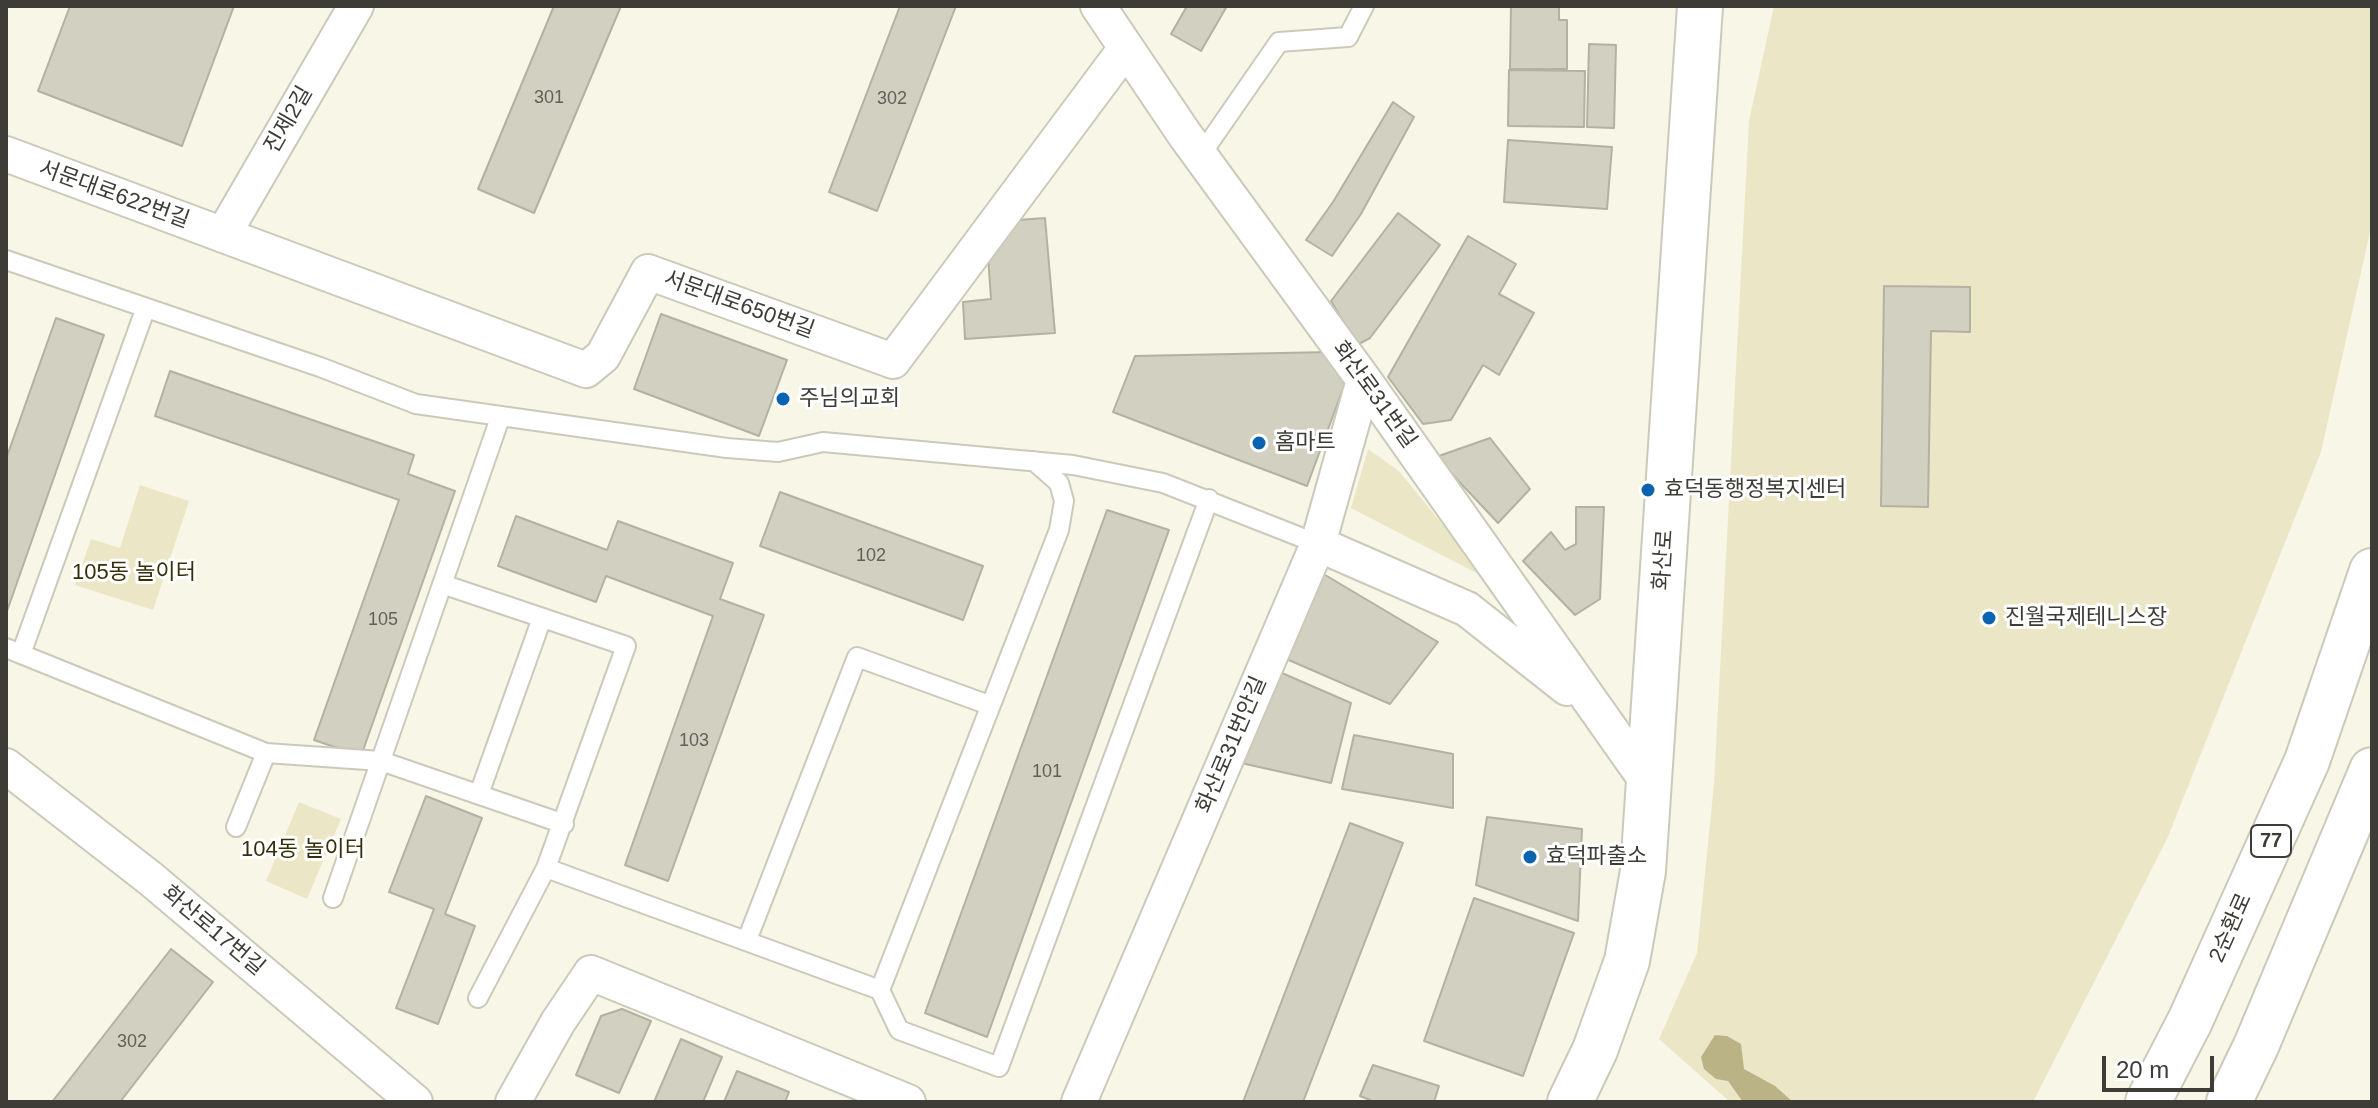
<!DOCTYPE html>
<html>
<head>
<meta charset="utf-8">
<style>
	body { margin:0 }
	#map { position:relative; width:2378px; height:1108px; overflow:hidden; background:#f8f6e6; font-family:Helvetica,sans-serif }
	canvas { display:block }
	.frame { position:absolute; inset:0; border:8px solid #3d3c36; pointer-events:none }
	.scale { position:absolute; left:2102px; top:1056px; width:112px; height:36px; box-sizing:border-box; border:4px solid #3d3c36; border-top:0; padding-left:10px; font-size:24px; line-height:28px; white-space:nowrap; color:#3d3c36; -webkit-text-stroke:6px #fff; paint-order:stroke }
</style>
</head>
<body>
<div id="map">
<canvas width="2378" height="1108"></canvas>
<div class="frame"></div>
<div class="scale">20 m</div>
</div>
<script>
const c = document.querySelector('canvas').getContext('2d');
c.lineJoin = 'round';
function fill(path, color) { c.fillStyle = color; c.fill(path, 'evenodd'); }
const poly = rows => new Path2D(rows.map(r => 'M' + r).join(''));
function trace(path, color, width, dash) { c.strokeStyle = color; c.lineWidth = width; c.lineCap = dash ? 'butt' : 'round'; c.setLineDash(dash || []); c.stroke(path); }
function label(font, color, halo, rows, align = 'center') {
  c.font = font + ' Helvetica,"Noto Sans KR",sans-serif'; c.lineWidth = 6; c.setLineDash([]); c.textBaseline = 'middle'; c.strokeStyle = halo; c.fillStyle = color; for (const [text, x, y, turn = 0] of rows) {
    c.save(); c.translate(x, y); c.rotate((+turn || 0) * Math.PI / 180); c.textAlign = isNaN(turn) ? turn : align; if (halo) c.strokeText(text, 0, 0); c.fillText(text, 0, 0); c.restore();
  }
}
const green = poly([
	[1774,6,2372,6,2372,223,2321,452,2167,839,2033,1102,1730,1102,1659,1039,1697,953,1714,784,1749,121],
	[1368,449,1399,471,1486,578,1351,508],
	[140,485,189,501,153,610,75,585,91,539,120,548],
	[299,802,341,819,307,899,266,881]
]);
const water = poly([
	[1715,1035,1727,1036,1741,1044,1744,1069,1775,1086,1793,1102,1743,1102,1728,1081,1716,1079,1704,1069,1701,1057]
]);
const building = poly([
	[70,6,234,6,182,146,38,91,70,6],
	[554,6,621,6,534,213,478,189,554,6],
	[900,6,956,6,877,211,829,192,900,6],
	[1187,6,1227,6,1201,51,1171,34,1187,6],
	[1511,6,1559,6,1559,20,1567,20,1567,69,1510,69,1511,6],
	[1589,44,1616,45,1614,128,1587,127,1589,44],
	[1509,70,1585,71,1584,127,1508,126,1509,70],
	[1393,102,1414,117,1361,214,1332,256,1306,240,1333,202,1393,102],
	[1508,140,1612,147,1607,209,1504,202,1508,140],
	[1398,213,1440,245,1370,338,1357,345,1331,301,1398,213],
	[1045,218,1055,333,965,339,963,302,991,299,988,256,1018,220,1045,218],
	[1468,236,1516,264,1499,294,1534,313,1499,375,1483,365,1451,420,1423,424,1388,377,1468,236],
	[1884,286,1970,287,1970,332,1931,331,1928,507,1881,506,1884,286],
	[661,314,787,360,759,436,634,389,661,314],
	[56,318,104,335,6,614,6,459,56,318],
	[1330,352,1347,378,1307,486,1113,412,1135,356,1330,352],
	[170,371,414,455,408,474,455,491,361,756,314,740,399,500,155,416,170,371],
	[1490,438,1530,489,1498,523,1436,457,1490,438],
	[780,492,983,566,963,620,760,546,780,492],
	[1576,507,1604,507,1600,599,1575,615,1523,561,1551,532,1565,550,1576,544,1576,507],
	[1107,510,1169,530,987,1037,925,1013,1107,510],
	[516,516,607,550,618,521,733,563,720,599,764,615,668,881,625,865,713,616,606,576,596,602,498,566,516,516],
	[1310,566,1438,642,1390,704,1275,654,1310,566],
	[1275,670,1351,703,1331,783,1241,763,1275,670],
	[1354,735,1453,754,1453,808,1342,789,1354,735],
	[426,796,482,818,445,914,475,926,438,1024,396,1008,434,909,389,892,426,796],
	[1487,817,1582,829,1578,921,1476,885,1487,817],
	[1350,823,1403,843,1303,1102,1243,1102,1350,823],
	[1474,898,1574,933,1523,1076,1424,1041,1474,898],
	[171,949,213,982,120,1102,52,1102,171,949],
	[622,1009,651,1021,619,1093,576,1075,601,1016,622,1009],
	[681,1039,722,1057,703,1102,654,1102,681,1039],
	[1373,1065,1439,1086,1434,1102,1375,1102,1360,1096,1373,1065],
	[737,1071,789,1092,785,1102,724,1102,737,1071]
]);
const lane = poly([
	[1200,156,1279,42,1348,37,1364,6],
	[6,260,320,367,416,404,727,448,778,452,823,442,1073,465,1163,483,1318,544],
	[442,584,626,646,546,868,478,998],
	[6,648,266,753,381,761,564,824],
	[21,654,145,310],
	[479,794,542,618],
	[236,827,266,753],
	[546,868,880,990,899,1030,999,1067,1209,499],
	[333,898,500,418],
	[747,940,857,657,989,705],
	[880,990,1059,530,1064,501,1059,483,1034,461]
]);
const street = poly([
	[1098,6,1185,135,1364,380,1649,784],
	[6,154,586,370,603,356,648,272,893,361,1126,48],
	[223,235,356,6],
	[1318,544,1467,609,1567,688],
	[6,766,151,879,415,1102],
	[513,1102,558,1022,591,973,908,1102],
	[1079,1102,1318,544,1364,380]
]);
const secondary = poly([
	[1570,1102,1595,1050,1627,961,1643,871,1700,6]
]);
const highway = poly([
	[2148,1102,2190,1021,2307,761,2372,571],
	[2229,1102,2256,1046,2372,770]
]);
const markers = [
	[783,399,8,"#0a63b0"],
	[1259,443,8,"#0a63b0"],
	[1648,490,8,"#0a63b0"],
	[1989,618,8,"#0a63b0"],
	[1530,857,8,"#0a63b0"]
];
const numberNames = [
	["301",549,98],
	["302",892,99],
	["102",871,556],
	["105",383,620],
	["103",694,741],
	["101",1047,772],
	["302",132,1042]
];
const shields = [
	[2271,841,40]
];
const shieldNames = [
	["77",2271,841]
];
const streetNames = [
	["진제2길",289,120,-60],
	["서문대로622번길",114,195,20],
	["서문대로650번길",739,305,20],
	["화산로31번길",1374,395,54],
	["화산로",1664,560,-86],
	["화산로31번안길",1232,745,-67],
	["2순환로",2231,928,-66],
	["화산로17번길",213,931,40]
];
const poiNames = [
	["주님의교회",799,399],
	["홈마트",1275,443],
	["효덕동행정복지센터",1664,490],
	["진월국제테니스장",2005,618],
	["효덕파출소",1546,857]
];
const parkNames = [
	["105동 놀이터",134,573],
	["104동 놀이터",303,850]
];
fill(green, '#ebe7c6');
fill(water, '#b9b386');
fill(building, '#d2d0c1');
trace(building, '#b3b1a2', 2);
trace(lane, '#cbcaba', 22);
trace(street, '#cbcaba', 38);
trace(secondary, '#cbcaba', 48);
trace(highway, '#cbcaba', 48);
trace(lane, '#fff', 18);
trace(street, '#fff', 34);
trace(secondary, '#fff', 44);
trace(highway, '#fff', 44);
for (const [x, y, r, color] of markers) { const dot = new Path2D(); dot.arc(x, y, r, 0, 2 * Math.PI); c.fillStyle = color; c.fill(dot); trace(dot, '#fff', 3); }
label('18px', '#626159', null, numberNames);
for (const [x, y, w] of shields) { const box = new Path2D(); box.roundRect(x - w / 2, y - 16, w, 32, 6); c.fillStyle = '#fff'; c.fill(box); trace(box, '#3d3c36', 2); }
label('bold 20px', '#3d3c36', null, shieldNames);
label('22px', '#3d3c36', '#fff', streetNames);
label('22px', '#3d3c36', '#fff', poiNames, 'left');
label('22px', '#35300a', '#fff', parkNames);
</script>
</body>
</html>
